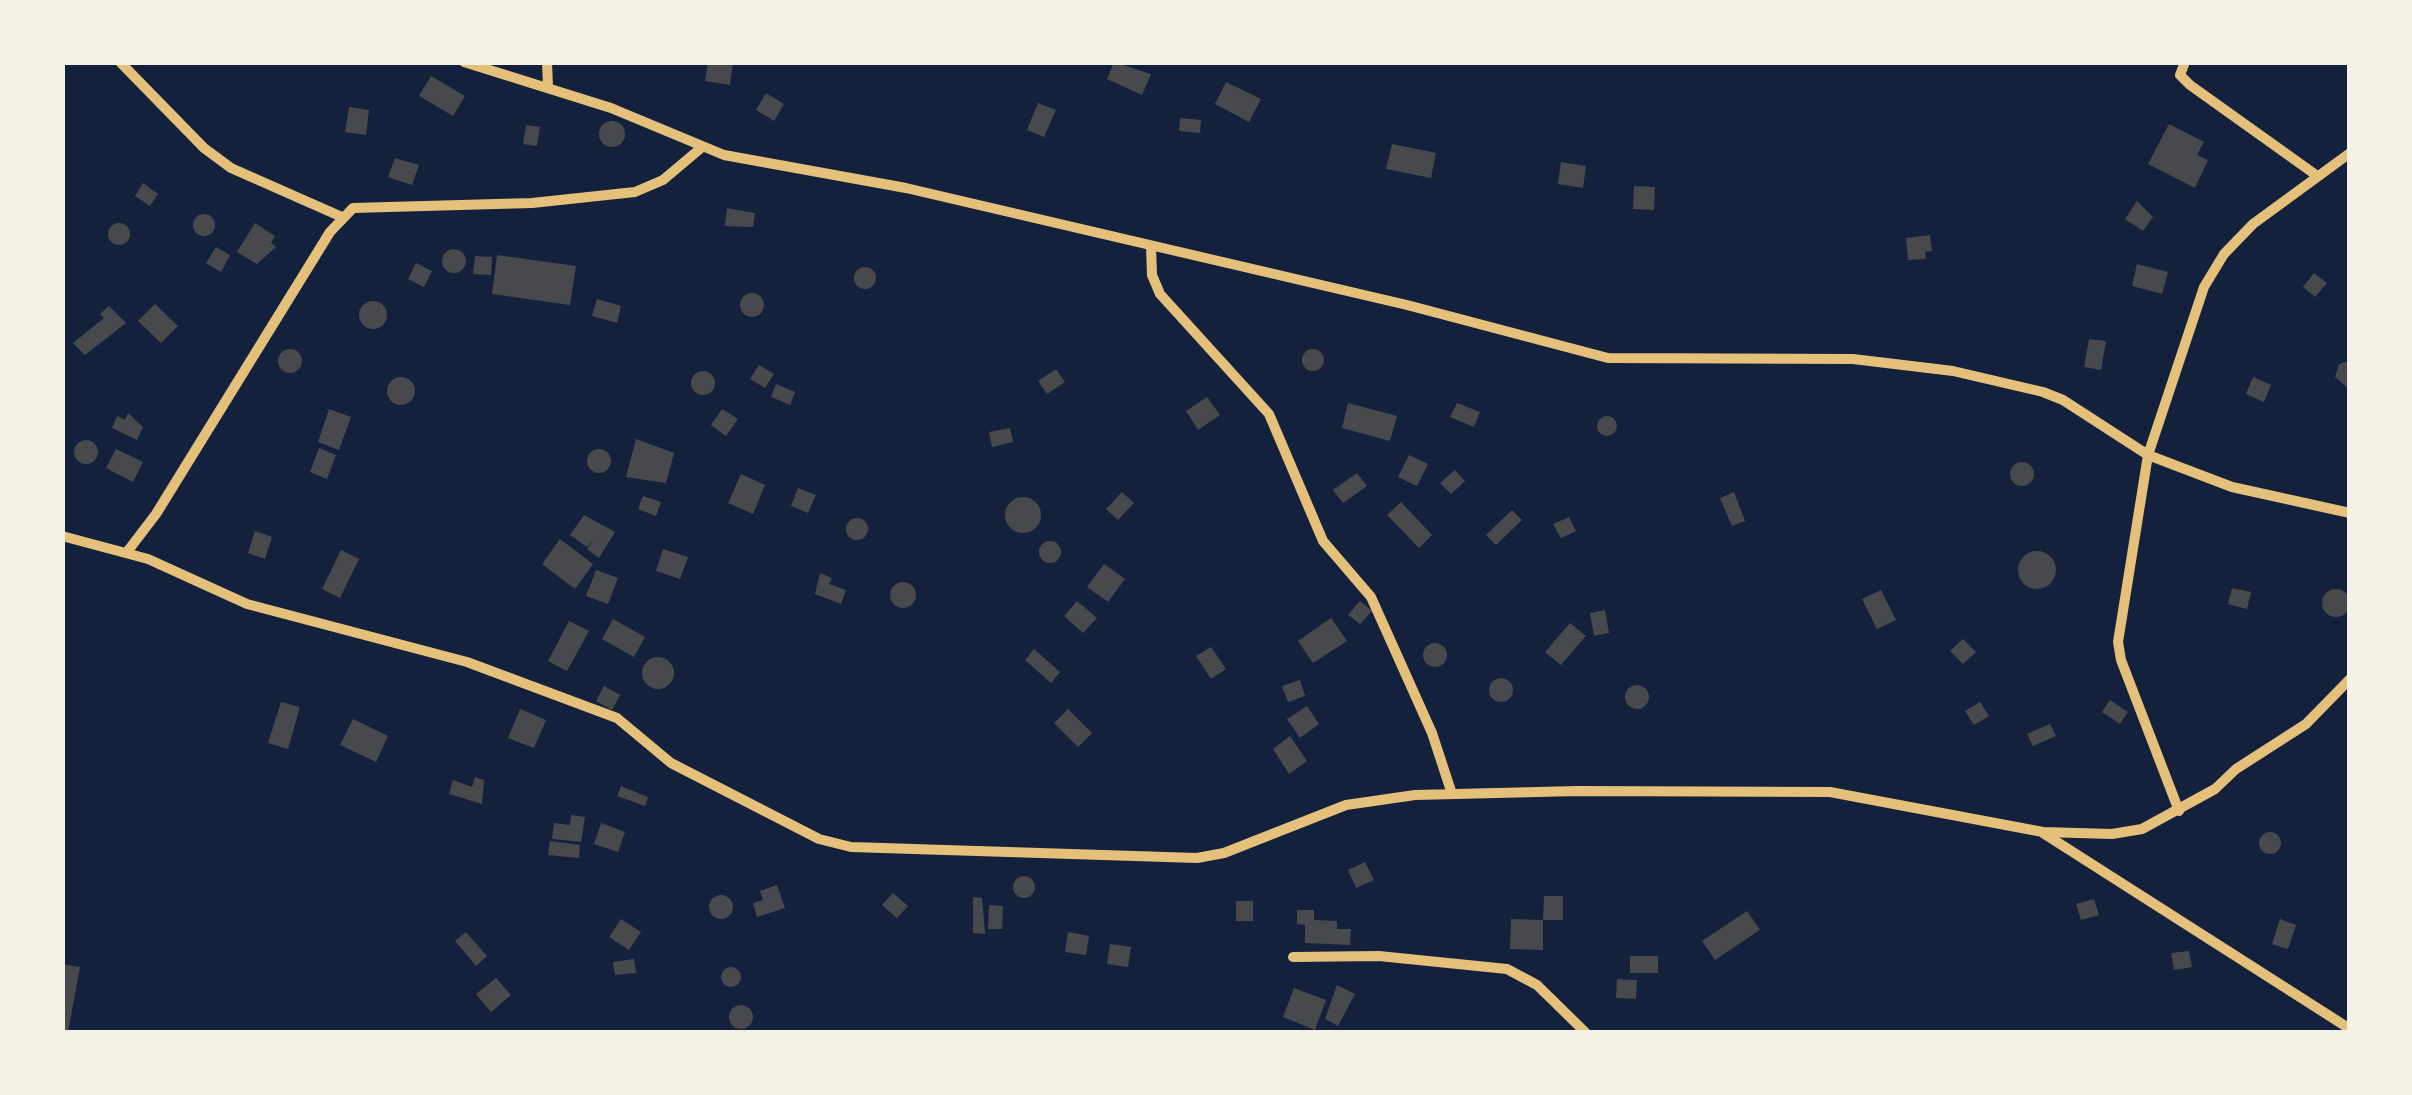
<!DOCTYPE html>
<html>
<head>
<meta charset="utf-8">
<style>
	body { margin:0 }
	#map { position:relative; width:2412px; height:1095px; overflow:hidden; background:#14213d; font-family:"IBM Plex Sans",sans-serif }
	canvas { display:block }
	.frame { position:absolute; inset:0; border:65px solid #f6f1e7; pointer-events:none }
</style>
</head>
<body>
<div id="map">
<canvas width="2412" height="1095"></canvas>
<div class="frame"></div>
</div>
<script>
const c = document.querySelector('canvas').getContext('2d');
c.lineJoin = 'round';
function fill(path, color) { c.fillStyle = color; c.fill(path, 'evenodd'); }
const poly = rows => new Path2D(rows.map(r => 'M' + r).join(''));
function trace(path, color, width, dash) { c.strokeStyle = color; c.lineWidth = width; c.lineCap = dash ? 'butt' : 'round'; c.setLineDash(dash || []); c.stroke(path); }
const building = poly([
	[708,62,733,62,730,85,705,81],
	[1114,62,1151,74,1142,95,1107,79],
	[431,76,465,96,453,116,419,96],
	[1226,82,1261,99,1249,122,1215,104],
	[766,93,784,104,774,121,756,110],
	[1038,103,1056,110,1044,137,1027,130],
	[349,107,369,110,366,135,345,132],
	[1180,118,1201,120,1200,133,1179,131],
	'599 134a13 13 0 1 1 26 0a13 13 0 1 1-26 0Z',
	[2169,124,2204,142,2197,155,2208,160,2195,188,2148,164],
	[526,125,540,127,537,146,523,144],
	[1392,144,1436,153,1431,178,1386,169],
	[395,158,419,165,412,185,388,177],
	[1561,162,1586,166,1583,188,1558,184],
	[143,183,158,194,150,206,135,196],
	[1634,186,1655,187,1654,210,1633,209],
	[2137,201,2153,217,2143,231,2125,219],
	[727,208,755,213,753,227,725,226],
	'193 225a11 11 0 1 1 22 0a11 11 0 1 1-22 0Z',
	'108 234a11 11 0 1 1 22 0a11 11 0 1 1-22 0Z',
	[255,223,275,236,271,243,276,247,257,264,237,252],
	[1930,235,1932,251,1925,252,1926,259,1908,260,1906,238],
	[216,247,230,255,221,272,206,263],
	'442 261a12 12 0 1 1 24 0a12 12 0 1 1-24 0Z',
	[497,255,576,266,570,305,492,294],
	[475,256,492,257,491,275,473,274],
	[416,263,432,271,424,287,408,279],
	[2137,264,2168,272,2162,294,2132,286],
	'854 278a11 11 0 1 1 22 0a11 11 0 1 1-22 0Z',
	[2314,273,2327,283,2315,297,2303,287],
	'740 305a12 12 0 1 1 24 0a12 12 0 1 1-24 0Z',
	[597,299,621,306,617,323,592,316],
	'359 315a14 14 0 1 1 28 0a14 14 0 1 1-28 0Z',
	[155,304,178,326,161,343,138,321],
	[109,306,126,323,85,355,73,343,104,318,100,314],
	[2089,339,2106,341,2101,370,2084,367],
	'1302 360a11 11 0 1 1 22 0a11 11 0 1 1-22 0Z',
	'278 361a12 12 0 1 1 24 0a12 12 0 1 1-24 0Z',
	[2350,361,2350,390,2335,377,2339,364],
	[759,365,774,374,765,388,750,379],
	[1056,369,1065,382,1047,394,1038,381],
	'691 383a12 12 0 1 1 24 0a12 12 0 1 1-24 0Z',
	'387 391a14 14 0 1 1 28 0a14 14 0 1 1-28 0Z',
	[2253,377,2271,385,2264,402,2246,394],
	[776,384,795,392,790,405,771,397],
	[1207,397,1220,415,1198,430,1186,411],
	[1348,403,1397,416,1390,441,1342,428],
	[1457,403,1480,412,1474,427,1450,417],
	[329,409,351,417,339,450,318,442],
	[722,409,738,419,726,436,711,425],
	[128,413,143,427,137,440,112,428,117,416,125,420],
	'1597 426a10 10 0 1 1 20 0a10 10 0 1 1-20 0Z',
	[1010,428,1013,442,992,447,989,432],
	[636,439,674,453,666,483,626,477],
	'74 452a12 12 0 1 1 24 0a12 12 0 1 1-24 0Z',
	[319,448,336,455,327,479,310,472],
	[116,449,143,462,133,482,106,468],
	'587 461a12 12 0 1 1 24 0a12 12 0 1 1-24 0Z',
	[1409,455,1428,464,1417,486,1398,477],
	'2010 474a12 12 0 1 1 24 0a12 12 0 1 1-24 0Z',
	[1455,470,1465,481,1451,494,1440,483],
	[1357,473,1367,486,1343,503,1333,490],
	[741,474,765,485,753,514,728,503],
	[798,488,816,495,808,513,791,506],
	[1122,492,1134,503,1118,520,1106,509],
	[1734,492,1745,521,1732,526,1720,498],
	[643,496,661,502,656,516,638,509],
	'1005 515a18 18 0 1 1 36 0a18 18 0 1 1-36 0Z',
	[1401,502,1432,535,1419,548,1387,515],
	[1512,510,1522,520,1496,545,1486,535],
	[584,515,615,532,599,558,587,549,594,539,587,547,570,535],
	[1569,517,1576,531,1561,538,1553,524],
	'846 529a11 11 0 1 1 22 0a11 11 0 1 1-22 0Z',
	[255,531,272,537,265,559,248,553],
	[560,539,593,564,575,589,542,564],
	'1039 552a11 11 0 1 1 22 0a11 11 0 1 1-22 0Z',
	[663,549,688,557,680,579,656,571],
	[341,550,359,559,340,598,322,589],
	'2018 570a19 19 0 1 1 38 0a19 19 0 1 1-38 0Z',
	[1104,564,1125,579,1108,602,1087,587],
	[596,570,618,578,608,604,586,596],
	[820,573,832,578,829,584,846,590,841,604,815,594],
	'890 595a13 13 0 1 1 26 0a13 13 0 1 1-26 0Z',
	[2232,588,2251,592,2247,609,2228,604],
	'2322 603a14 14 0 1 1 28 0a14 14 0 1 1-28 0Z',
	[1881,590,1896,620,1877,629,1862,599],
	[1077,601,1097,618,1083,633,1064,616],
	[1360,601,1372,611,1360,624,1348,615],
	[1605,610,1609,633,1594,636,1590,613],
	[1331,618,1347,641,1313,663,1298,641],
	[613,619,645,637,634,657,602,639],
	[569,621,589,631,567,671,548,661],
	[1570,623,1586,636,1561,665,1545,652],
	[1963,639,1976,652,1963,664,1950,651],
	'1423 655a12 12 0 1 1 24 0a12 12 0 1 1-24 0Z',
	[1211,647,1226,669,1211,679,1196,656],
	[1034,649,1060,672,1051,683,1025,660],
	'642 673a16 16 0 1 1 32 0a16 16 0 1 1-32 0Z',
	'1489 690a12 12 0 1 1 24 0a12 12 0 1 1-24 0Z',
	[1300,680,1305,696,1288,702,1282,686],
	'1625 697a12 12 0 1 1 24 0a12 12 0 1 1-24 0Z',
	[604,686,620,695,612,710,596,701],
	[2110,700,2128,712,2120,724,2102,712],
	[281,702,300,707,288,749,268,743],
	[1980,702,1989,716,1974,725,1965,711],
	[1307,706,1319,724,1300,738,1287,719],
	[520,709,546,720,534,748,508,738],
	[1068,709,1092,733,1078,747,1054,723],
	[353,719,388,736,376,762,340,745],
	[2050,724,2056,736,2033,746,2027,734],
	[1290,736,1307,761,1289,774,1273,749],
	[475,777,484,780,482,804,449,794,453,780,472,787],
	[621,786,648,797,645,806,617,796],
	[571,815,585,817,581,842,552,839,554,823,570,825],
	[601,823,625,832,618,852,594,844],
	'2259 843a11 11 0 1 1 22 0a11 11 0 1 1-22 0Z',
	[550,841,580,845,579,858,548,855],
	[1365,862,1374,880,1356,888,1348,870],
	'1013 887a11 11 0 1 1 22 0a11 11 0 1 1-22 0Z',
	[777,885,785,908,757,917,753,903,763,900,760,891],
	[893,893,908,906,897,918,882,905],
	'709 907a12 12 0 1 1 24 0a12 12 0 1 1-24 0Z',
	[1544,896,1563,896,1563,920,1543,920,1543,950,1510,949,1511,919,1543,920],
	[973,897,982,898,985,934,973,933],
	[2094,899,2099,915,2081,920,2076,904],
	[1236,901,1253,901,1253,921,1236,921],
	[989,905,1003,906,1002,929,988,929],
	[1297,910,1314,910,1314,920,1337,921,1337,929,1351,929,1350,945,1305,943,1305,925,1297,924],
	[1747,911,1760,930,1715,960,1702,941],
	[621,919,641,932,629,950,609,937],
	[2280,919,2296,925,2288,949,2272,944],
	[466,932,487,956,476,966,455,941],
	[1068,932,1089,936,1086,955,1065,952],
	[1110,944,1131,947,1128,967,1107,964],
	[2189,951,2192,967,2174,970,2171,953],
	[1630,956,1658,956,1658,973,1630,973],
	[634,959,636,973,615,975,613,962],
	[62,964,80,967,68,1032,62,1031],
	'721 977a10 10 0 1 1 20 0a10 10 0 1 1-20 0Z',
	[496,978,511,995,491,1012,476,994],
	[1617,979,1637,980,1636,999,1616,998],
	[1337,985,1355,994,1338,1026,1325,1019],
	[1294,988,1326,1000,1315,1030,1283,1017],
	'729 1017a12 12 0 1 1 24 0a12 12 0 1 1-24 0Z'
]);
const minor = poly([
	[120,62,204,148,231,168,342,217],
	[464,62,611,108,724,155,906,188,1407,305,1608,358,1853,359,1953,371,2043,392,2063,400,2148,455,2232,487,2350,513],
	[547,62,548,87],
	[2185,62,2180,75,2190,85,2316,175],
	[1151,246,1152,275,1160,294,1269,414,1323,541,1371,597,1432,733,1452,794],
	[62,536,148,559,247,604,467,662,617,718,671,763,819,839,851,847,1197,858,1224,853,1346,805,1415,795,1578,791,1830,792,2043,832,2112,834,2142,829,2215,789,2236,769,2306,724,2350,679],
	[127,552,156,514,330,232,353,208,532,203,635,192,663,180,701,148],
	[2179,811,2121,660,2118,642,2148,455,2204,287,2224,254,2253,224,2350,153],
	[2043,833,2350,1029],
	[1293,957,1379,956,1507,969,1537,985,1585,1032]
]);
fill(building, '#48494c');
trace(minor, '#e5c07b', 10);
</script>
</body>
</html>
